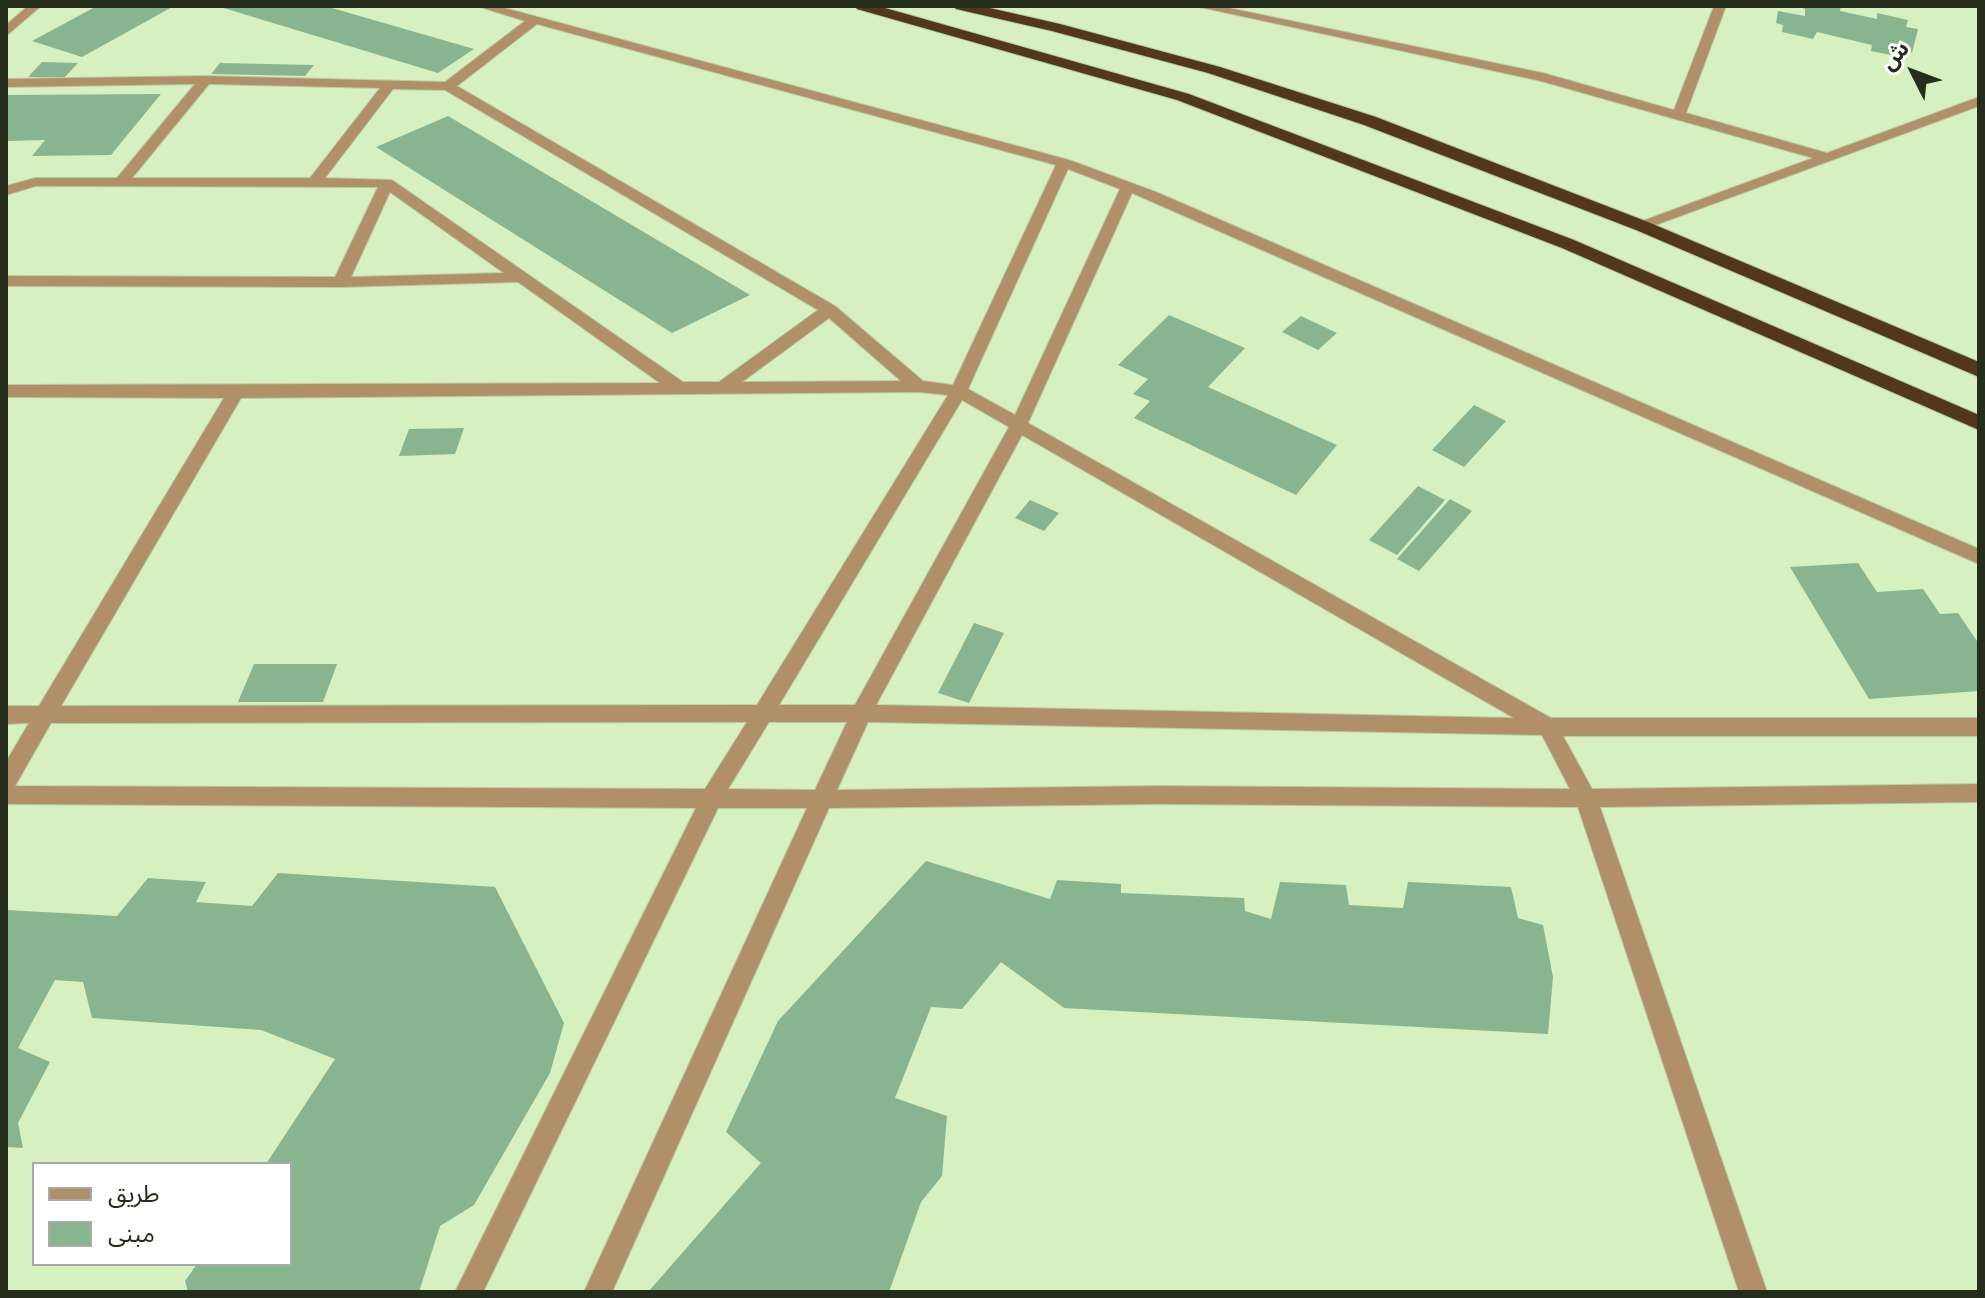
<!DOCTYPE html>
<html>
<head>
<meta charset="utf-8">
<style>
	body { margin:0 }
	#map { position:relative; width:1985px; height:1298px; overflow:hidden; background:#d7f0c0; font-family:Arial,"Noto Sans Arabic",sans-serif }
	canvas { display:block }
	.frame { position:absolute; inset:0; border:8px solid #242d1b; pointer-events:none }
	.legend { position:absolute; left:32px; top:1162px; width:260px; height:104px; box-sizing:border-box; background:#fff; border:2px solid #a7aba4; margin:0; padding:10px 14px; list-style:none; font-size:24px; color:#242d1b }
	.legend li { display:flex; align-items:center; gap:16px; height:40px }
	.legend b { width:40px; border:2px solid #a7aba4 }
	.north { position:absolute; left:1873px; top:32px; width:80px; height:80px; -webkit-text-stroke:6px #fff; paint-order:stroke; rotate:312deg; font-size:22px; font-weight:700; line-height:32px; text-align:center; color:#242d1b }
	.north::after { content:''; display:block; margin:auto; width:28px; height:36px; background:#242d1b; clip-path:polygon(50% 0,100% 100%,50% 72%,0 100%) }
</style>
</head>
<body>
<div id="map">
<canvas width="1985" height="1298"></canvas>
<div class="frame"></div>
<ul class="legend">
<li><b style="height:10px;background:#b18f69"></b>طريق</li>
<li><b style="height:22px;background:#88b490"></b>مبنى</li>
</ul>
<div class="north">ش</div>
</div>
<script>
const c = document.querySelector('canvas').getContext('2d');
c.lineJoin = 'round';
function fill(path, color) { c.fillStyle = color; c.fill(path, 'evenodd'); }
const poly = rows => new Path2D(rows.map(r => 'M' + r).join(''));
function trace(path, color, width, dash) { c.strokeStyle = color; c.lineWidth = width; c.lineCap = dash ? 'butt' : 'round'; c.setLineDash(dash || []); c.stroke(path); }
const building = poly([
	[97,6,174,6,82,57,32,41],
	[217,6,325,6,474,49,438,73],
	[1797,6,1841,6,1840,11,1877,19,1877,13,1908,20,1906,27,1918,29,1912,53,1900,50,1901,57,1871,51,1872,45,1817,32,1813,39,1782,32,1783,25,1776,23,1778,11,1805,16,1805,9],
	[42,62,78,63,64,78,28,77],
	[220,63,314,65,305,76,211,74],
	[161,94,111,155,32,156,45,140,6,141,6,95],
	[448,116,750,295,672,333,376,147],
	[1169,315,1245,348,1208,387,1337,445,1296,495,1134,418,1150,401,1133,394,1148,379,1118,365],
	[1301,316,1337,333,1318,350,1282,332],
	[1474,405,1506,421,1464,467,1432,450],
	[464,428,455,454,399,456,409,429],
	[1418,486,1445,500,1397,555,1369,540],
	[1450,499,1472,511,1419,571,1397,559],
	[1030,500,1059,513,1044,531,1015,518],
	[1858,563,1877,592,1923,589,1940,614,1958,613,1979,644,1979,691,1869,699,1790,567],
	[974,623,1004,633,969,703,938,693],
	[254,664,337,664,323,702,238,702],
	[926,861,1050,899,1057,880,1121,884,1121,893,1244,898,1245,911,1271,919,1280,882,1346,885,1349,905,1403,908,1408,882,1511,887,1518,918,1543,925,1553,977,1548,1034,1064,1008,1001,962,962,1009,931,1007,895,1098,947,1116,942,1176,921,1202,889,1292,648,1292,761,1163,726,1132,778,1021],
	[278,873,495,887,564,1023,550,1073,474,1205,440,1226,419,1292,188,1292,185,1281,197,1264,290,1264,290,1164,266,1164,335,1059,261,1030,92,1018,83,982,55,980,18,1048,50,1062,18,1123,23,1148,6,1147,6,910,117,916,148,878,206,882,196,902,252,906]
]);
const minor = poly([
	[28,6,41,6,6,36,6,25,28,6],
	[477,6,497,6,1069,160,1156,192,1979,549,1979,564,1132,193,1028,423,1551,718,1979,718,1979,736,1563,736,1592,789,1979,784,1979,802,1600,807,1767,1292,1739,1292,1578,807,1158,804,829,808,612,1292,584,1292,807,808,718,808,483,1292,455,1292,696,808,6,804,6,762,29,723,6,724,6,706,39,706,224,398,6,397,6,385,660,383,518,282,341,287,6,286,6,276,335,277,378,187,36,186,6,195,6,186,35,178,117,178,195,84,6,87,6,79,205,76,445,82,525,21,477,6],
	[537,24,1056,165,953,385,923,381,835,306,457,86,537,24],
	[209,84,380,88,310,178,132,178,209,84],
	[393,89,445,90,818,310,719,382,683,382,392,180,325,178,393,89],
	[1068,169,1120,189,1015,415,968,389,1068,169],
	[390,192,504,273,351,277,390,192],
	[829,318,901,381,742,382,829,318],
	[918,392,948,395,757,705,61,706,241,398,918,392],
	[962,400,1009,427,855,705,779,705,962,400],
	[1022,435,1514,718,876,705,1022,435],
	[747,722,705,789,15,786,51,723,747,722],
	[769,722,847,722,815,790,728,789,769,722],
	[868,722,1542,735,1570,789,1158,786,837,790,868,722],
	[1195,6,1219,6,1543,73,1674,110,1714,6,1726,6,1686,113,1827,153,1979,97,1979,106,1642,230,1635,226,1637,223,1813,158,1541,81,1195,6]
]);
const highway = poly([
	[855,6,878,6,1189,94,1574,240,1979,415,1979,430,1562,248,1177,100,857,9,855,6],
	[954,6,981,6,1060,24,1220,67,1376,117,1648,222,1979,362,1979,377,1636,230,1364,125,1208,73,1052,31,956,9,954,6]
]);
fill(building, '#88b490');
trace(minor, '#b7cda2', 2);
trace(highway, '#b7cda2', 2);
fill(minor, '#b18f69');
fill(highway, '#523818');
</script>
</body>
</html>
